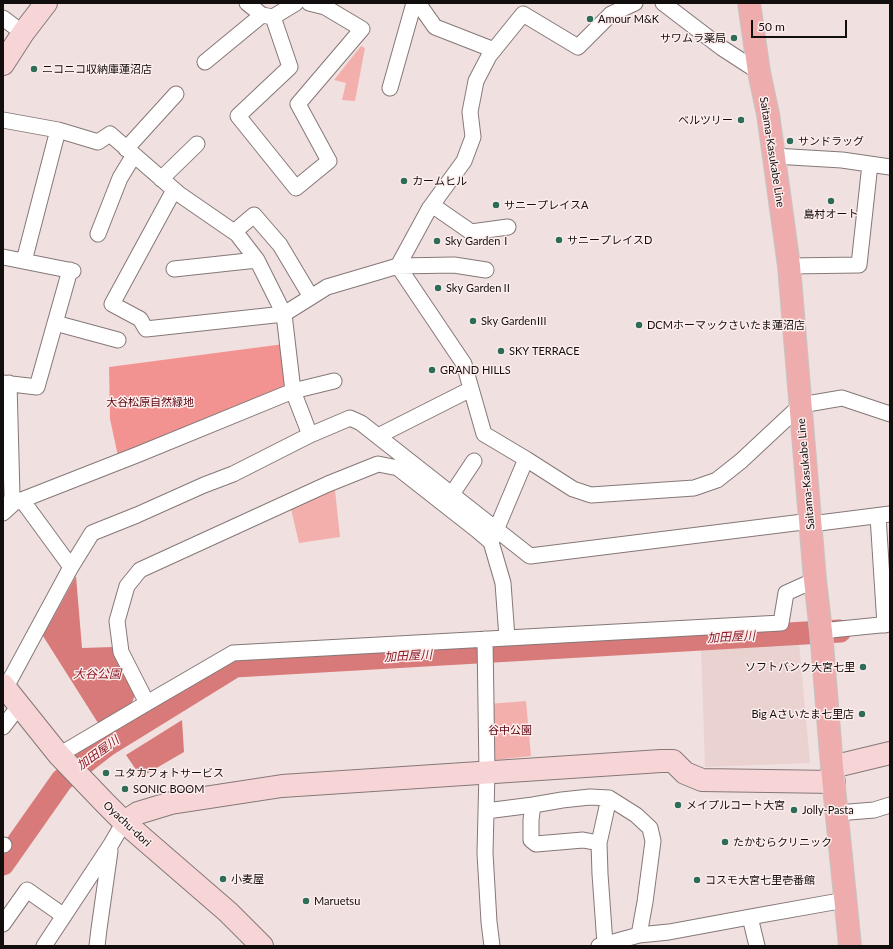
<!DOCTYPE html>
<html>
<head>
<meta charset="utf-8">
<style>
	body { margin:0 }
	#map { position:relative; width:893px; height:949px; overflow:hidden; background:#f0e1e0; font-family:Lato,sans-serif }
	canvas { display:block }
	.frame { position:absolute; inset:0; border:4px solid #130e0e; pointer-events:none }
	.scale { position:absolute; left:751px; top:20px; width:96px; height:18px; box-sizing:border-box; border:2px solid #130e0e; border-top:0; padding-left:5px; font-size:12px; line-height:14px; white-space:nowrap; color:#130e0e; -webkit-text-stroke:3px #fdeeed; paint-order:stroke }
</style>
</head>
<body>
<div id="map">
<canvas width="893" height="949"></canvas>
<div class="frame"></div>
<div class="scale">50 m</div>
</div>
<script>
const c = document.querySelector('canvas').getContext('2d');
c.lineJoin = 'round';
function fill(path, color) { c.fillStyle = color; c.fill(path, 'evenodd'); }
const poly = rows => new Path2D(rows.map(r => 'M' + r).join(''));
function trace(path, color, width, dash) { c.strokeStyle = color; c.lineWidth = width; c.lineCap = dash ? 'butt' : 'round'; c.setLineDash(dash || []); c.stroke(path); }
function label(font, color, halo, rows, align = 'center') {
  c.font = font + ' Lato,"Noto Sans JP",sans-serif'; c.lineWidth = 3; c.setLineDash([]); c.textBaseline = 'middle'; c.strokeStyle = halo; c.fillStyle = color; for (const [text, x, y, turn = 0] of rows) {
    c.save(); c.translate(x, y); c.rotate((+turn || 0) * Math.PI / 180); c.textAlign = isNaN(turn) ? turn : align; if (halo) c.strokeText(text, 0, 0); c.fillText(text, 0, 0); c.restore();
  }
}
const built = poly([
	[799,642,810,763,705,767,701,647]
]);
const green = poly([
	[361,46,365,48,355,101,342,100,346,83,334,80],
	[335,490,340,537,299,543,291,509],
	[526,701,531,756,495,760,489,704]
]);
const forest = poly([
	[284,344,290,389,118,456,110,419,109,367]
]);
const water = poly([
	[76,576,82,648,112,647,135,695,131,705,98,723,43,636],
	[182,720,184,752,141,777,126,755]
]);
const river = poly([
	[3,864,62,780,107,745,235,666,840,631]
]);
const street = poly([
	[247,3,262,15,273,17,296,3],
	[418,3,435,27,494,50],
	[663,3,722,48,759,72],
	[273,17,290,67,238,116,296,188,329,161,298,104,362,29,325,7,309,3],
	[3,18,23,33],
	[205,62,262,15],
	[390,88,414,3],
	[3,120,58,130,98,142,110,134,179,194,237,234,257,260,284,314,293,391,310,435],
	[126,149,176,94],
	[774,156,842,160,890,167],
	[161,179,197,144],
	[174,190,112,304,140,319,146,329,284,314,327,287,398,266,429,209,464,161,473,137,470,112,476,81,489,56,523,14,578,47,611,14,635,3],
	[432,205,471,232,508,227],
	[234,232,254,215,280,245,311,297],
	[98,234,120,178,134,155],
	[3,257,73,271],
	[24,261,58,130],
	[789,266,859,265,870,164],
	[174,269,257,260],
	[486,270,454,265,398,266,464,364,484,434,526,459,573,489,591,495,694,488,717,480,741,461,801,405,842,398,890,414],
	[55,323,118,340],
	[3,383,37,387,70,270],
	[9,383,12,496,10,506],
	[378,436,471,389],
	[452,494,474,461],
	[22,500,71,567],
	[3,513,14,503,139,454,293,391,334,381],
	[878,516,885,625],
	[491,542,503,583,507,638],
	[821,631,890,624],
	[485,639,487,772,485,853,489,922,492,946],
	[5,689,71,567,92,533,137,515,204,485,233,474,310,435,350,418,361,423,530,556,803,522,811,524,890,514],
	[147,703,121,652,117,621,127,586,140,570,328,484,378,464,398,468,477,530,491,542,526,459],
	[3,727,19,706],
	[59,755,147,703,233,653,781,623,786,593,815,580],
	[533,805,531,820,531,840,536,844,583,840,599,843],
	[486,811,533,805,562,800,590,797,609,798,636,815,650,828,653,841,645,902,639,935],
	[837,813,874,810,890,805],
	[3,845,4,845],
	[750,917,757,946],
	[3,924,27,890,64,916],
	[605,944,600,874,599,843,609,798],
	[44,946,110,846,124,822],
	[97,946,99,929,110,851],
	[599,946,639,935,669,932,750,917,845,900]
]);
const secondary = poly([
	[3,64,23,33,46,3],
	[3,685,59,755,105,803,124,822,228,912,262,946],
	[832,767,890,753],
	[124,822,138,813,171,803,282,786,661,761,673,761,685,773,702,780,834,782]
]);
const primary = poly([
	[749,3,759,72,768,114,789,266,815,580,821,631,832,767,850,946]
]);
const markers = [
	[590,19,4,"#2d6c59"],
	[734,38,4,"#2d6c59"],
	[34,69,4,"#2d6c59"],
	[741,120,4,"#2d6c59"],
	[790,141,4,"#2d6c59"],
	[404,181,4,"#2d6c59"],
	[831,201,4,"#2d6c59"],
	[496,205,4,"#2d6c59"],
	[559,240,4,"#2d6c59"],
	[437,241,4,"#2d6c59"],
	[438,288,4,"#2d6c59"],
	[473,321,4,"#2d6c59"],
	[639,325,4,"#2d6c59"],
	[501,351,4,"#2d6c59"],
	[432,370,4,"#2d6c59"],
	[863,667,4,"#2d6c59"],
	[862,714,4,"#2d6c59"],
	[106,773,4,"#2d6c59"],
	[125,789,4,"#2d6c59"],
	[678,805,4,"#2d6c59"],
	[794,810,4,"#2d6c59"],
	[725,842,4,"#2d6c59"],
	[223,879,4,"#2d6c59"],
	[697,880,4,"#2d6c59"],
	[306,901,4,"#2d6c59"]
];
const poiNames = [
	["Amour M&K",598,19],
	["サワムラ薬局",726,38,"right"],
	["ニコニコ収納庫蓮沼店",42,69],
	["ベルツリー",733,120,"right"],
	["サンドラッグ",798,141],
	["カームヒル",412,181],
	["サニープレイスA",504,205],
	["島村オート",831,214,"center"],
	["サニープレイスD",567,240],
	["Sky GardenⅠ",445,241],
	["Sky GardenⅡ",446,288],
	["Sky GardenⅢ",481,321],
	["DCMホーマックさいたま蓮沼店",647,325],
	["SKY TERRACE",509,351],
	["GRAND HILLS",440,370],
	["ソフトバンク大宮七里",855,667,"right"],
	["Big Aさいたま七里店",854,714,"right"],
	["ユタカフォトサービス",114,773],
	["SONIC BOOM",133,789],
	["メイプルコート大宮",686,805],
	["Jolly-Pasta",802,810],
	["たかむらクリニック",733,842],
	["小麦屋",231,879],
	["コスモ大宮七里壱番館",705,880],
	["Maruetsu",314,901]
];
const streetNames = [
	["Saitama-Kasukabe Line",772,152,81],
	["Saitama-Kasukabe Line",806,474,-95],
	["Oyachu-dori",127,824,43]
];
const parkNames = [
	["大谷松原自然緑地",150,402],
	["谷中公園",510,730]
];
const waterNames = [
	["加田屋川",731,637,-3],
	["加田屋川",408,656,-3],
	["大谷公園",97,674],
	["加田屋川",98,753,-36]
];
fill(built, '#ead2d1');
fill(green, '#f3afac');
fill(forest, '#f39391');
fill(water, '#d87a79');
trace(river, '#d87a79', 23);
trace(street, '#857877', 17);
trace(secondary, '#857877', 24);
trace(primary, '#c6c5c5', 24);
trace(street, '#fff', 15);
trace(secondary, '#f7d5d6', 22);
trace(primary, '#efacac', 22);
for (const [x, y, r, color] of markers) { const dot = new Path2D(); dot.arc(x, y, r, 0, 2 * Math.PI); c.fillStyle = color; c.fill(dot); trace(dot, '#fdeeed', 1.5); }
label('11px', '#130e0e', '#fdeeed', poiNames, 'left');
label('11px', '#130e0e', '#fdeeed', streetNames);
label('11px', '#5c0512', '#fdeeed', parkNames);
label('italic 12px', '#8c1b27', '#fdeeed', waterNames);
</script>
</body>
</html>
